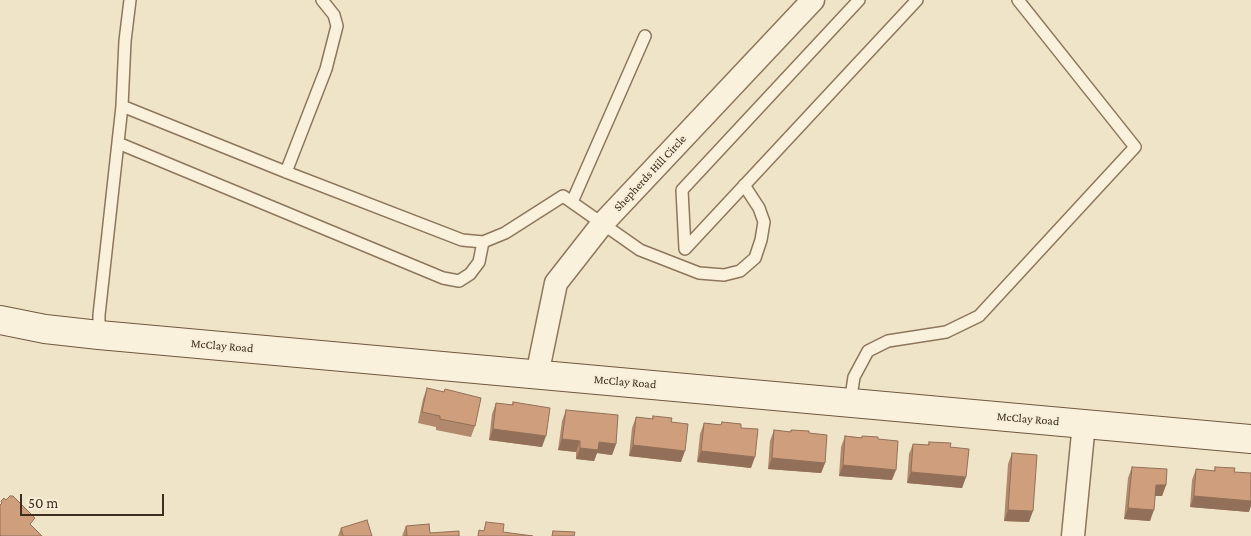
<!DOCTYPE html>
<html>
<head>
<meta charset="utf-8">
<style>
	body { margin:0 }
	#map { position:relative; width:1251px; height:536px; overflow:hidden; background:#f0e4c8; font-family:"Crimson Pro",serif }
	canvas { display:block }
	.scale { position:absolute; left:20px; top:494px; width:144px; height:22px; box-sizing:border-box; border:2px solid #3d2e20; border-top:0; padding-left:6px; font-size:15px; line-height:18px; white-space:nowrap; color:#3d2e20; -webkit-text-stroke:4px #f7eed8; paint-order:stroke }
</style>
</head>
<body>
<div id="map">
<canvas width="1251" height="536"></canvas>
<div class="scale">50 m</div>
</div>
<script>
const c = document.querySelector('canvas').getContext('2d');
c.lineJoin = 'round';
const poly = rows => new Path2D(rows.map(r => 'M' + r).join(''));
function trace(path, color, width, dash) { c.strokeStyle = color; c.lineWidth = width; c.lineCap = dash ? 'butt' : 'round'; c.setLineDash(dash || []); c.stroke(path); }
function fill(path, color) { c.fillStyle = color; c.fill(path, 'evenodd'); }
function label(font, color, halo, rows, align = 'center') {
  c.font = font + ' "Crimson Pro",serif'; c.lineWidth = 4; c.setLineDash([]); c.textBaseline = 'middle'; c.strokeStyle = halo; c.fillStyle = color; for (const [text, x, y, turn = 0] of rows) {
    c.save(); c.translate(x, y); c.rotate((+turn || 0) * Math.PI / 180); c.textAlign = isNaN(turn) ? turn : align; if (halo) c.strokeText(text, 0, 0); c.fillText(text, 0, 0); c.restore();
  }
}
const service = poly([
	[859,0,682,190,685,249,917,0],
	[122,106,125,41,130,0],
	[118,143,443,278,459,281,470,274,479,262,483,242],
	[286,172,326,69,337,26,334,15,322,0],
	[572,202,645,36],
	[99,335,99,315,122,106,286,172,462,240,483,242,505,233,563,196,640,250,699,273,724,275,740,271,755,258,761,240,764,222,759,208,744,185],
	[850,403,854,377,868,351,888,341,946,332,979,316,1135,147,1018,0]
]);
const minor = poly([
	[537,375,556,283,603,223,813,0],
	[1073,536,1084,423]
]);
const secondary = poly([
	[0,320,45,329,99,335,1251,439]
]);
const wall = poly([
	[427,388,475,426,471,437,436,430,436,427,418,423,423,399],
	[513,402,542,447,489,440,492,414,496,403,512,405],
	[566,410,616,444,612,455,597,453,594,461,576,459,576,452,558,450,562,421],
	[653,416,671,422,681,462,629,456,632,428,636,417,652,419],
	[722,422,741,428,751,468,697,462,700,434,704,423,721,425],
	[774,430,790,432,791,430,809,433,825,463,821,473,768,469,770,441],
	[845,436,878,439,892,480,839,476,841,447],
	[929,442,950,447,966,477,962,488,907,483,909,454,913,444,928,445],
	[1012,453,1029,522,1004,521,1008,464],
	[1132,467,1166,485,1162,496,1155,496,1150,521,1124,519,1128,478],
	[1215,467,1234,472,1249,512,1190,507,1192,480,1196,469,1214,471],
	[406,526,430,533,402,536],
	[341,528,372,536,338,536]
]);
const shadedWall = poly([
	[493,429,546,436,542,447,489,440],
	[562,439,580,441,576,452,558,450],
	[599,442,616,444,612,455,597,453,594,461,576,459,580,448],
	[633,445,685,451,681,462,629,456],
	[701,451,755,457,751,468,697,462],
	[772,458,825,463,821,473,768,469],
	[843,465,896,470,892,480,839,476],
	[911,472,966,477,962,488,907,483],
	[1156,485,1166,485,1162,496,1152,496],
	[1194,496,1251,501,1251,506,1249,512,1190,507],
	[1128,508,1154,510,1150,521,1124,519],
	[1008,510,1033,511,1029,522,1004,521]
]);
const building = poly([
	[427,388,444,392,445,389,481,398,475,426,440,419,440,416,422,412,427,388],
	[513,402,550,408,546,436,493,429,496,403,513,405,513,402],
	[566,410,618,415,616,444,599,442,598,450,580,448,580,441,562,439,566,410],
	[653,416,672,418,671,422,688,424,685,451,633,445,636,417,653,419,653,416],
	[722,422,741,424,741,428,758,429,755,457,701,451,704,423,721,425,722,422],
	[774,430,791,432,791,430,809,431,809,433,827,435,825,463,772,458,774,430],
	[845,436,862,438,862,436,878,437,878,439,898,441,896,470,843,465,845,436],
	[929,442,951,443,950,447,969,449,966,477,911,472,913,444,929,445,929,442],
	[1012,453,1037,455,1033,511,1008,510,1012,453],
	[1132,467,1167,469,1166,485,1156,485,1154,510,1128,508,1132,467],
	[1215,467,1235,468,1234,472,1251,473,1251,501,1194,496,1196,469,1215,471,1215,467],
	[10,496,13,496,35,518,30,524,42,536,1,536,0,535,0,505,2,503,1,501,4,498,6,500,10,496],
	[367,520,372,536,343,536,341,528,367,520],
	[486,522,504,524,503,532,533,536,478,536,479,530,484,531,486,522],
	[429,524,430,533,459,531,459,536,404,536,407,536,406,526,429,524],
	[553,531,575,532,574,536,552,536,553,531]
]);
const streetNames = [
	["Shepherds Hill Circle",650,173,-47],
	["McClay Road",222,346,5],
	["McClay Road",625,382,5],
	["McClay Road",1028,419,5]
];
trace(service, '#8d765c', 14);
trace(minor, '#8d765c', 25);
trace(secondary, '#6f573f', 30);
trace(service, '#faf1dc', 11);
trace(minor, '#faf1dc', 22);
trace(secondary, '#faf1dc', 28);
fill(wall, '#b2896c');
fill(shadedWall, '#916f58');
fill(building, '#cf9f7d');
trace(building, '#916f58', 1);
label('12px', '#3d2e20', '#f7eed8', streetNames);
</script>
</body>
</html>
